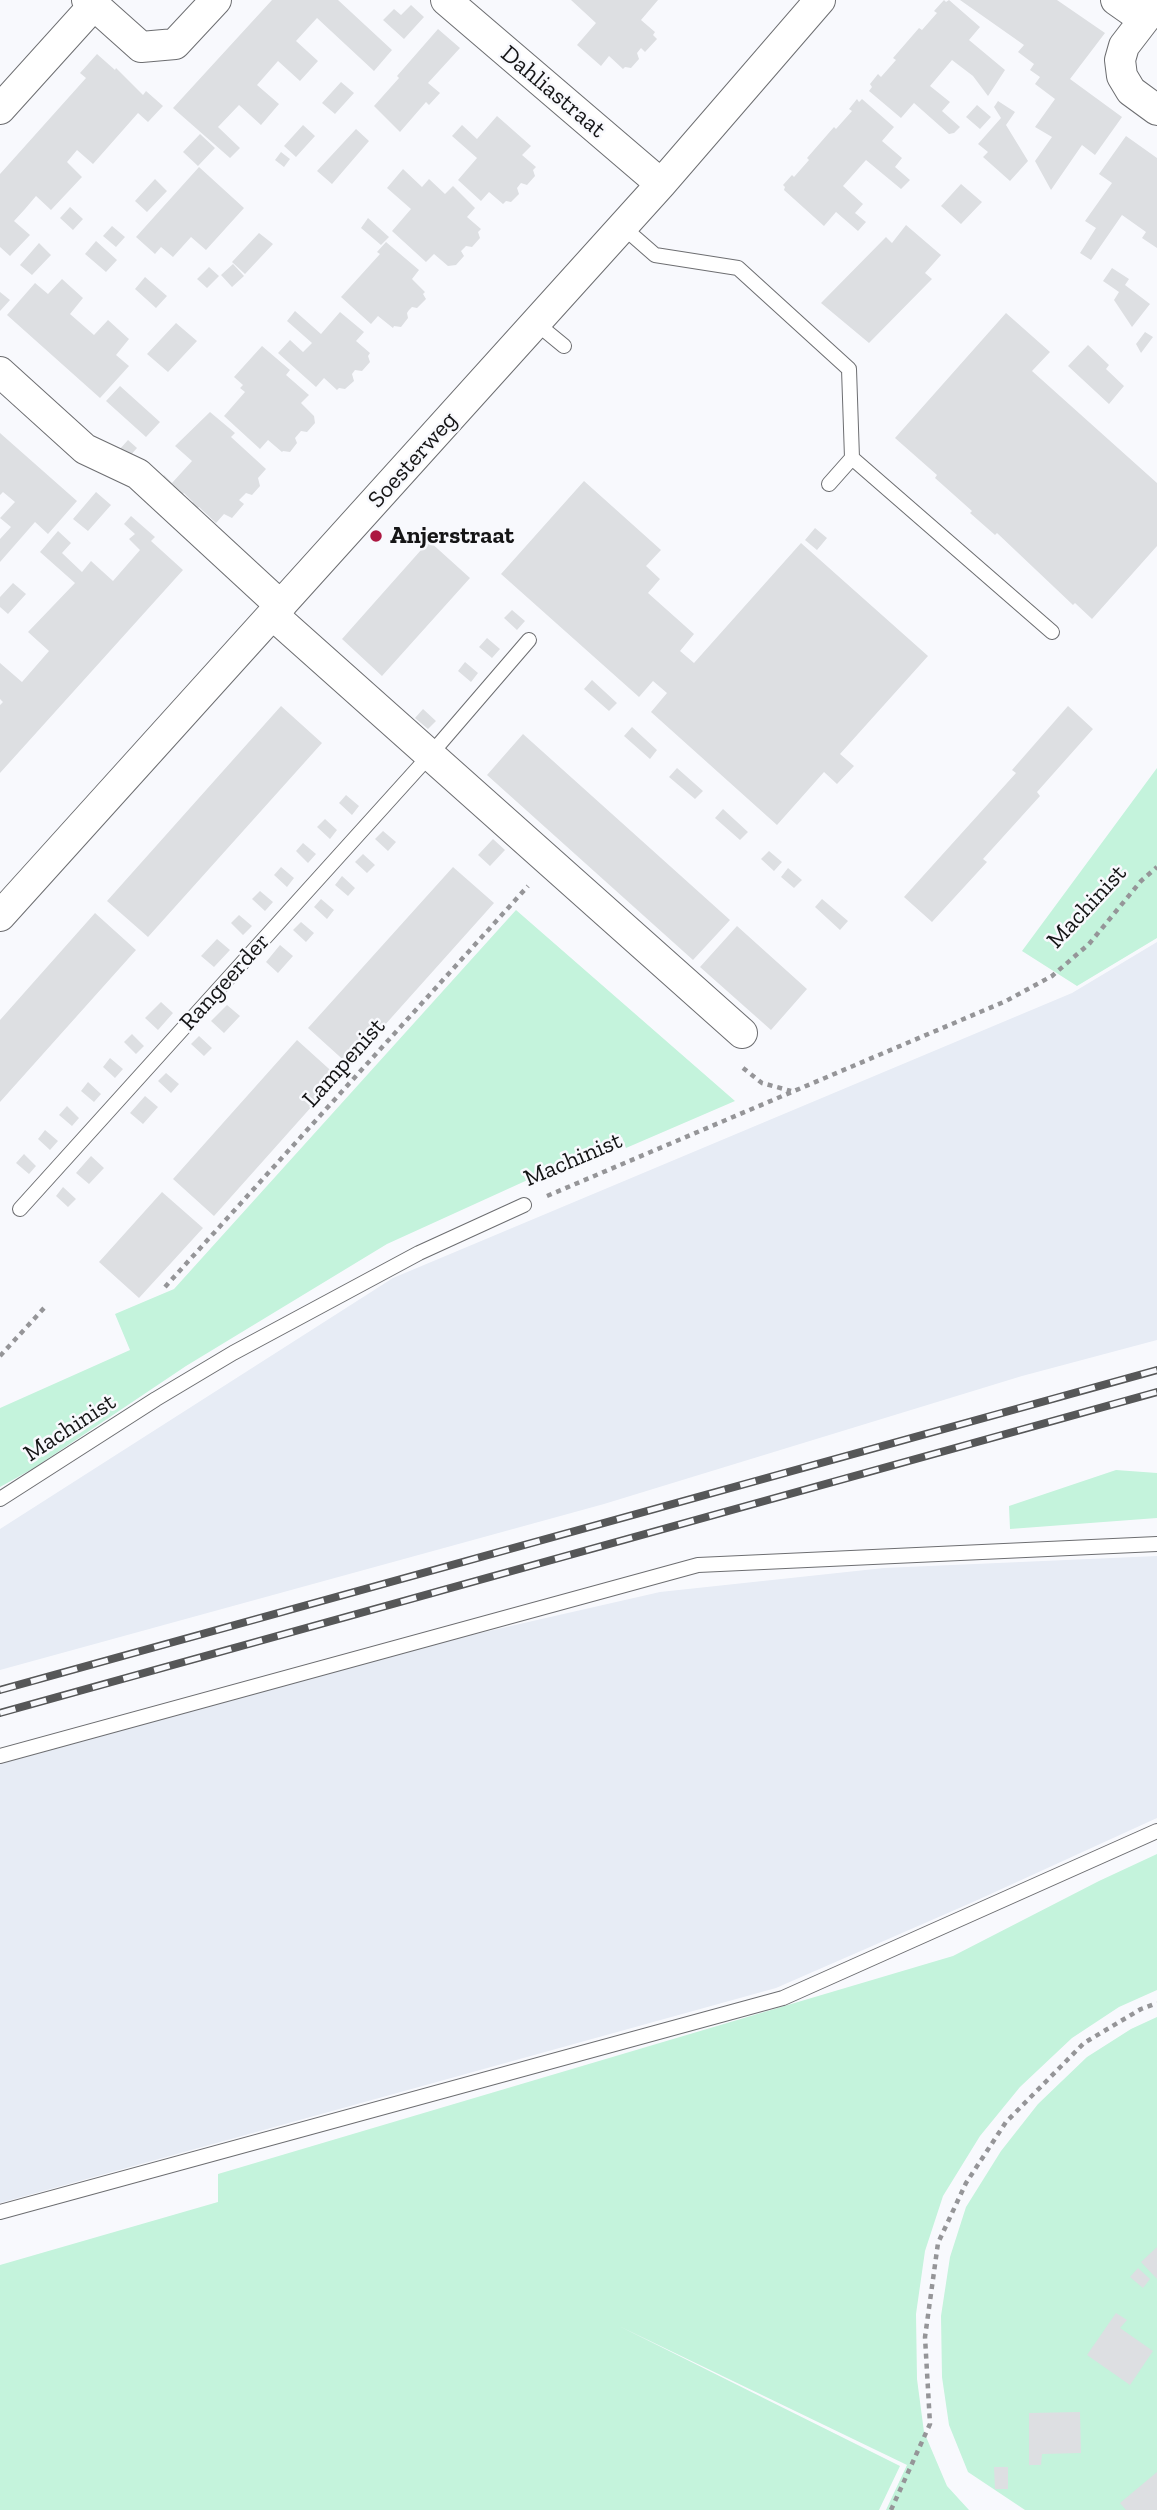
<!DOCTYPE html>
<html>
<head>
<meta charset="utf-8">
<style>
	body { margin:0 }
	canvas { display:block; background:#f8f9fd }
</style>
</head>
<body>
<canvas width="1157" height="2510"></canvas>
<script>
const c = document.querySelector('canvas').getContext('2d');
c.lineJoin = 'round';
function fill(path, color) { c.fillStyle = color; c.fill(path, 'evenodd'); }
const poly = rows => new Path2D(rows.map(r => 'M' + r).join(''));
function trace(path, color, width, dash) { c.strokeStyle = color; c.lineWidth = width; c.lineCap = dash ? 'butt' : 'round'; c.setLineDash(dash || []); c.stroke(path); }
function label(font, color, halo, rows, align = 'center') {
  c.font = font + ' "Zilla Slab",serif'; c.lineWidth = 5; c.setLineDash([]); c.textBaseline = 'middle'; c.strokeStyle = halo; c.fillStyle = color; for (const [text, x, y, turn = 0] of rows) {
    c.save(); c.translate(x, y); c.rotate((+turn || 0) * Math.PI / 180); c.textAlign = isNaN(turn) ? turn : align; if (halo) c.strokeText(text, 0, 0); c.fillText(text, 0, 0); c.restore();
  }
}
const built = poly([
	[1157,942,1157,1340,1022,1376,604,1504,0,1670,0,1529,393,1278,1072,993],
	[1157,1556,1157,1818,973,1902,776,1988,0,2203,0,1764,401,1651,660,1592,884,1568]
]);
const green = poly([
	[1157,768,1157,938,1077,986,1022,951],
	[516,910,735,1101,626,1148,622,1137,387,1244,186,1366,34,1468,0,1487,0,1408,130,1350,115,1314,174,1289],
	[1116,1470,1157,1473,1157,1518,1010,1529,1009,1506],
	[1157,1854,1157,1990,1119,2007,1072,2038,1020,2087,980,2136,943,2196,925,2251,916,2314,917,2379,924,2432,947,2486,969,2510,886,2510,907,2465,619,2326,900,2466,879,2510,0,2510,0,2265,218,2202,218,2174,953,1956,1099,1881],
	[1157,2017,1157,2510,1025,2510,968,2472,949,2425,942,2377,941,2316,950,2257,966,2207,1001,2151,1038,2104,1087,2057,1131,2029]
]);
const building = poly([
	[272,0,338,0,392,50,374,71,317,18,296,41,318,61,300,81,278,61,257,85,279,104,261,125,239,105,218,127,240,148,230,158,173,108],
	[571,0,658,0,641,20,655,32,653,35,657,39,645,52,641,48,637,53,639,59,631,68,625,67,623,69,609,56,601,66,577,45,596,23],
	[944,0,946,2,949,0,980,27,969,40,1005,70,988,96,973,76,952,60,930,86,950,102,942,111,960,127,954,133,949,134,914,103,901,118,869,91,872,87,870,84,878,74,881,77,896,60,893,58,919,28,922,30,937,13,934,11],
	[960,0,1057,0,1105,33,1070,79,1122,117,1095,155,1082,145,1051,190,1035,161,1052,137,1035,127,1055,99,1035,84,1040,77,1030,70,1034,64,1018,52,1024,45],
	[411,5,424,17,404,39,383,20,394,9,401,15],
	[438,29,460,48,428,83,440,93,429,105,426,102,400,132,374,106,399,78,397,76],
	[97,54,115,70,116,68,143,95,146,91,163,106,148,122,138,113,93,164,77,150,67,162,82,177,51,210,36,196,25,209,14,221,30,235,10,256,0,247,0,174,86,78,80,73],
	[341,82,354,93,335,114,322,103],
	[857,99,859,102,862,99,894,127,882,141,902,158,895,167,910,180,901,189,866,160,843,186,863,204,855,213,866,222,858,231,836,212,824,226,784,190,785,187,783,185,792,175,794,177,809,160,807,158,834,127,836,129,852,111,849,109],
	[998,101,1015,112,1006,125,1028,161,1010,181,983,157,988,152,978,144,1001,118,994,107],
	[977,105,991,117,980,129,966,117],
	[497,116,531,146,522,155,536,167,533,170,535,176,527,185,521,183,517,188,519,194,511,202,506,201,503,204,489,192,481,201,458,180,477,158,452,136,462,125,477,139],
	[303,125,315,136,296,157,284,146],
	[356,129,369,141,332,184,317,171],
	[200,134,215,148,198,166,183,152],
	[1126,136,1157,158,1157,248,1142,238,1146,232,1122,215,1091,260,1080,253,1096,228,1085,221,1112,183,1099,174],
	[281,152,290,159,284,167,275,160],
	[199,167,244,208,206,250,191,237,173,257,161,247,155,254,136,237],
	[403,169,422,187,429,179,445,194,453,186,475,208,467,217,481,229,478,232,480,238,472,247,466,246,461,251,464,256,456,265,448,266,434,254,426,262,392,231,411,209,387,188],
	[155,179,167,191,147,212,135,201],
	[961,184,982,202,961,224,941,206],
	[70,207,83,219,73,230,60,218],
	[368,218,389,237,381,245,361,228],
	[906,225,941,255,925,273,932,279,869,343,821,303,886,237,892,243],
	[112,226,125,237,116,247,103,236],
	[259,233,273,244,245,274,232,262],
	[96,241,117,260,106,272,85,254],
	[386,242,419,270,412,279,425,292,423,294,426,299,417,308,412,307,409,310,407,313,408,318,401,327,394,326,393,328,378,316,371,324,341,297,380,254,377,252],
	[39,243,51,255,32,275,20,265],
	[233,264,244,276,232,287,221,275],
	[209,267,219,276,207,288,197,279],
	[1112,268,1129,279,1125,285,1150,304,1132,327,1114,300,1119,292,1103,281],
	[145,277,167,296,156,308,135,289],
	[62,279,83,298,70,314,94,335,108,320,129,339,116,355,129,366,100,398,7,315,35,283,48,294],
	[0,292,10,300,0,311],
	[295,311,321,334,340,312,364,332,356,341,370,353,368,356,370,362,362,371,355,370,352,374,354,381,345,389,339,388,337,390,324,378,316,387,278,353,290,340,303,352,312,343,287,321],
	[1006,313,1050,352,1032,371,1157,483,1157,546,1092,619,1075,603,1073,605,997,533,995,535,970,513,972,511,935,478,937,475,895,438],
	[176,323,197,341,168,372,147,354],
	[1145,332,1153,337,1141,353,1136,344],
	[1088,345,1109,365,1106,369,1124,386,1109,404,1068,366],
	[262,346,290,370,286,375,309,395,301,403,314,416,315,423,307,432,301,431,295,438,297,443,290,452,283,451,282,452,268,440,260,449,224,416,245,392,240,388,243,385,234,377],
	[120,386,160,422,146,437,106,401],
	[210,412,235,433,231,437,266,469,258,478,260,486,252,495,246,493,239,500,244,504,232,518,224,514,216,523,199,507,196,509,191,504,193,502,184,493,175,502,155,484,164,475,172,483,192,461,175,446],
	[0,433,77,501,48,534,35,522,0,562,0,539,11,527,0,518,15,502,3,492,0,495],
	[128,440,137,448,128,458,119,450],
	[584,481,661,550,646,566,660,579,648,593,694,634,680,651,694,663,801,543,928,656,840,754,854,766,837,784,824,772,777,825,651,712,667,693,653,681,639,697,501,574],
	[96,492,111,505,88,531,73,519],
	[131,516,155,537,151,541,183,570,0,773,0,705,3,702,0,699,0,663,22,682,49,651,28,632,75,583,40,552,58,531,71,543,62,553,82,572,91,561,113,581,140,550,129,539,135,534,124,524],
	[815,528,827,538,817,550,805,540],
	[429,541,470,578,382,676,342,639],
	[13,583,26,594,8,614,0,607,0,597],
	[512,610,525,621,517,630,504,618],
	[487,638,500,649,492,658,479,647],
	[465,662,478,673,471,682,458,671],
	[592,680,617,703,609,711,584,689],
	[281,706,322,743,148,937,107,901],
	[1068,706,1093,729,1037,792,1040,796,983,859,987,862,932,922,904,897,1016,773,1012,770],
	[423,709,436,721,428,729,415,718],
	[632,727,657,750,650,759,624,736],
	[523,734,730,920,693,960,487,775],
	[677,768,703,791,695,799,669,777],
	[346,795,359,806,352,815,339,803],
	[723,809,748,832,740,840,715,818],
	[325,819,337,830,330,839,317,827],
	[383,831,396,842,388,851,375,839],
	[493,839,505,850,490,866,478,855],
	[303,843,316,854,308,863,296,851],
	[769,851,782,862,774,871,761,859],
	[363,854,375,865,367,873,355,862],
	[281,867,294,878,287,887,274,875],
	[453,867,494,903,349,1065,308,1028],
	[788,868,802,880,794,888,781,877],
	[342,876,355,888,348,896,335,885],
	[260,891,273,902,265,911,252,899],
	[321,899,334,910,327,919,314,907],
	[822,899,848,921,840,930,815,907],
	[95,913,136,950,0,1102,0,1020],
	[239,915,252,926,243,935,231,923],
	[301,922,314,933,306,942,293,930],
	[737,926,807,989,771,1030,700,967],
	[217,939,230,950,214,967,201,956],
	[280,945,293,956,278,973,266,962],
	[161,1002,173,1013,158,1030,145,1018],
	[227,1005,240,1016,224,1033,211,1021],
	[132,1034,144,1046,136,1054,124,1042],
	[199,1036,212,1048,204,1056,191,1044],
	[297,1040,338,1077,214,1216,173,1179],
	[110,1058,123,1069,115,1078,103,1067],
	[166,1073,179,1084,171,1093,158,1081],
	[88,1082,101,1094,94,1102,81,1091],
	[145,1096,158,1107,143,1124,130,1113],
	[67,1106,79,1118,72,1126,59,1115],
	[45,1130,58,1141,50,1150,38,1139],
	[24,1154,36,1166,29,1174,16,1163],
	[91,1156,104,1168,89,1184,76,1173],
	[63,1187,76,1199,68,1207,56,1196],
	[162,1192,203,1228,139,1298,99,1262],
	[1157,2247,1157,2279,1141,2262],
	[1138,2268,1150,2279,1143,2288,1130,2277],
	[1116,2313,1127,2320,1120,2328,1153,2351,1130,2385,1087,2355],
	[1080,2412,1081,2453,1042,2454,1041,2465,1029,2465,1029,2413],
	[994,2467,1008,2467,1008,2489,995,2489],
	[1157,2472,1157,2510,1126,2510,1120,2503]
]);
const path = poly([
	[743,1068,762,1083,791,1091],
	[547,1196,1006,1001,1052,976,1089,944,1141,881,1157,867],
	[165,1287,528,886],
	[0,1356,45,1307],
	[891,2510,930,2424,925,2337,938,2243,966,2183,1006,2122,1084,2043,1141,2009,1157,2003]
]);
const lane = poly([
	[623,227,655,255,738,268,849,369,852,458,1052,632],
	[536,323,564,346],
	[829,484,852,458],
	[20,1209,430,755,529,640],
	[0,1499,156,1399,233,1353,419,1253,524,1205],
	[0,1756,698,1565,1157,1544],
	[0,2212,783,1998,1157,1831]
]);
const street = poly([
	[446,0,661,184],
	[1116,0,1143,19],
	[1157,3,1124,46,1120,60,1122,76,1131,91,1157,110],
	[94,5,141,47,175,44,216,0],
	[0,109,94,5,87,0],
	[0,372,85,449,138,474,281,606],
	[273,615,742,1033],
	[0,916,661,184,820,0]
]);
const rail = poly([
	[0,1690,1157,1370],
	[0,1713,1157,1392]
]);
const markers = [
	[376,536,7,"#ac1741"]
];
const streetNames = [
	["Dahliastraat",553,92,40],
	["Soesterweg",413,460,-48],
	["Machinist",1087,907,-47],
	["Rangeerder",225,982,-48],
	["Lampenist",344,1063,-48],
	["Machinist",573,1160,-23],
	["Machinist",70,1428,-33]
];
const poiNames = [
	["Anjerstraat",390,536]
];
fill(built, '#e7ecf5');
fill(green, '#c4f3dc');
fill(building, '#dddfe2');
trace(lane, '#6d6e71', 16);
trace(street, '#6d6e71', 32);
trace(path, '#959598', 4.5, [5, 5]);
trace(lane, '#fff', 14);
trace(street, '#fff', 30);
trace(rail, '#565758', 8);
trace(rail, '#f8f9fd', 5, [16]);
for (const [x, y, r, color] of markers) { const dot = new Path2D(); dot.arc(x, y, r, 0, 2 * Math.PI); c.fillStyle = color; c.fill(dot); trace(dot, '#f8f9fd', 2.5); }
label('24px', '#151516', '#f8f9fd', streetNames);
label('bold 24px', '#151516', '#f8f9fd', poiNames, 'left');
</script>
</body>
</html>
